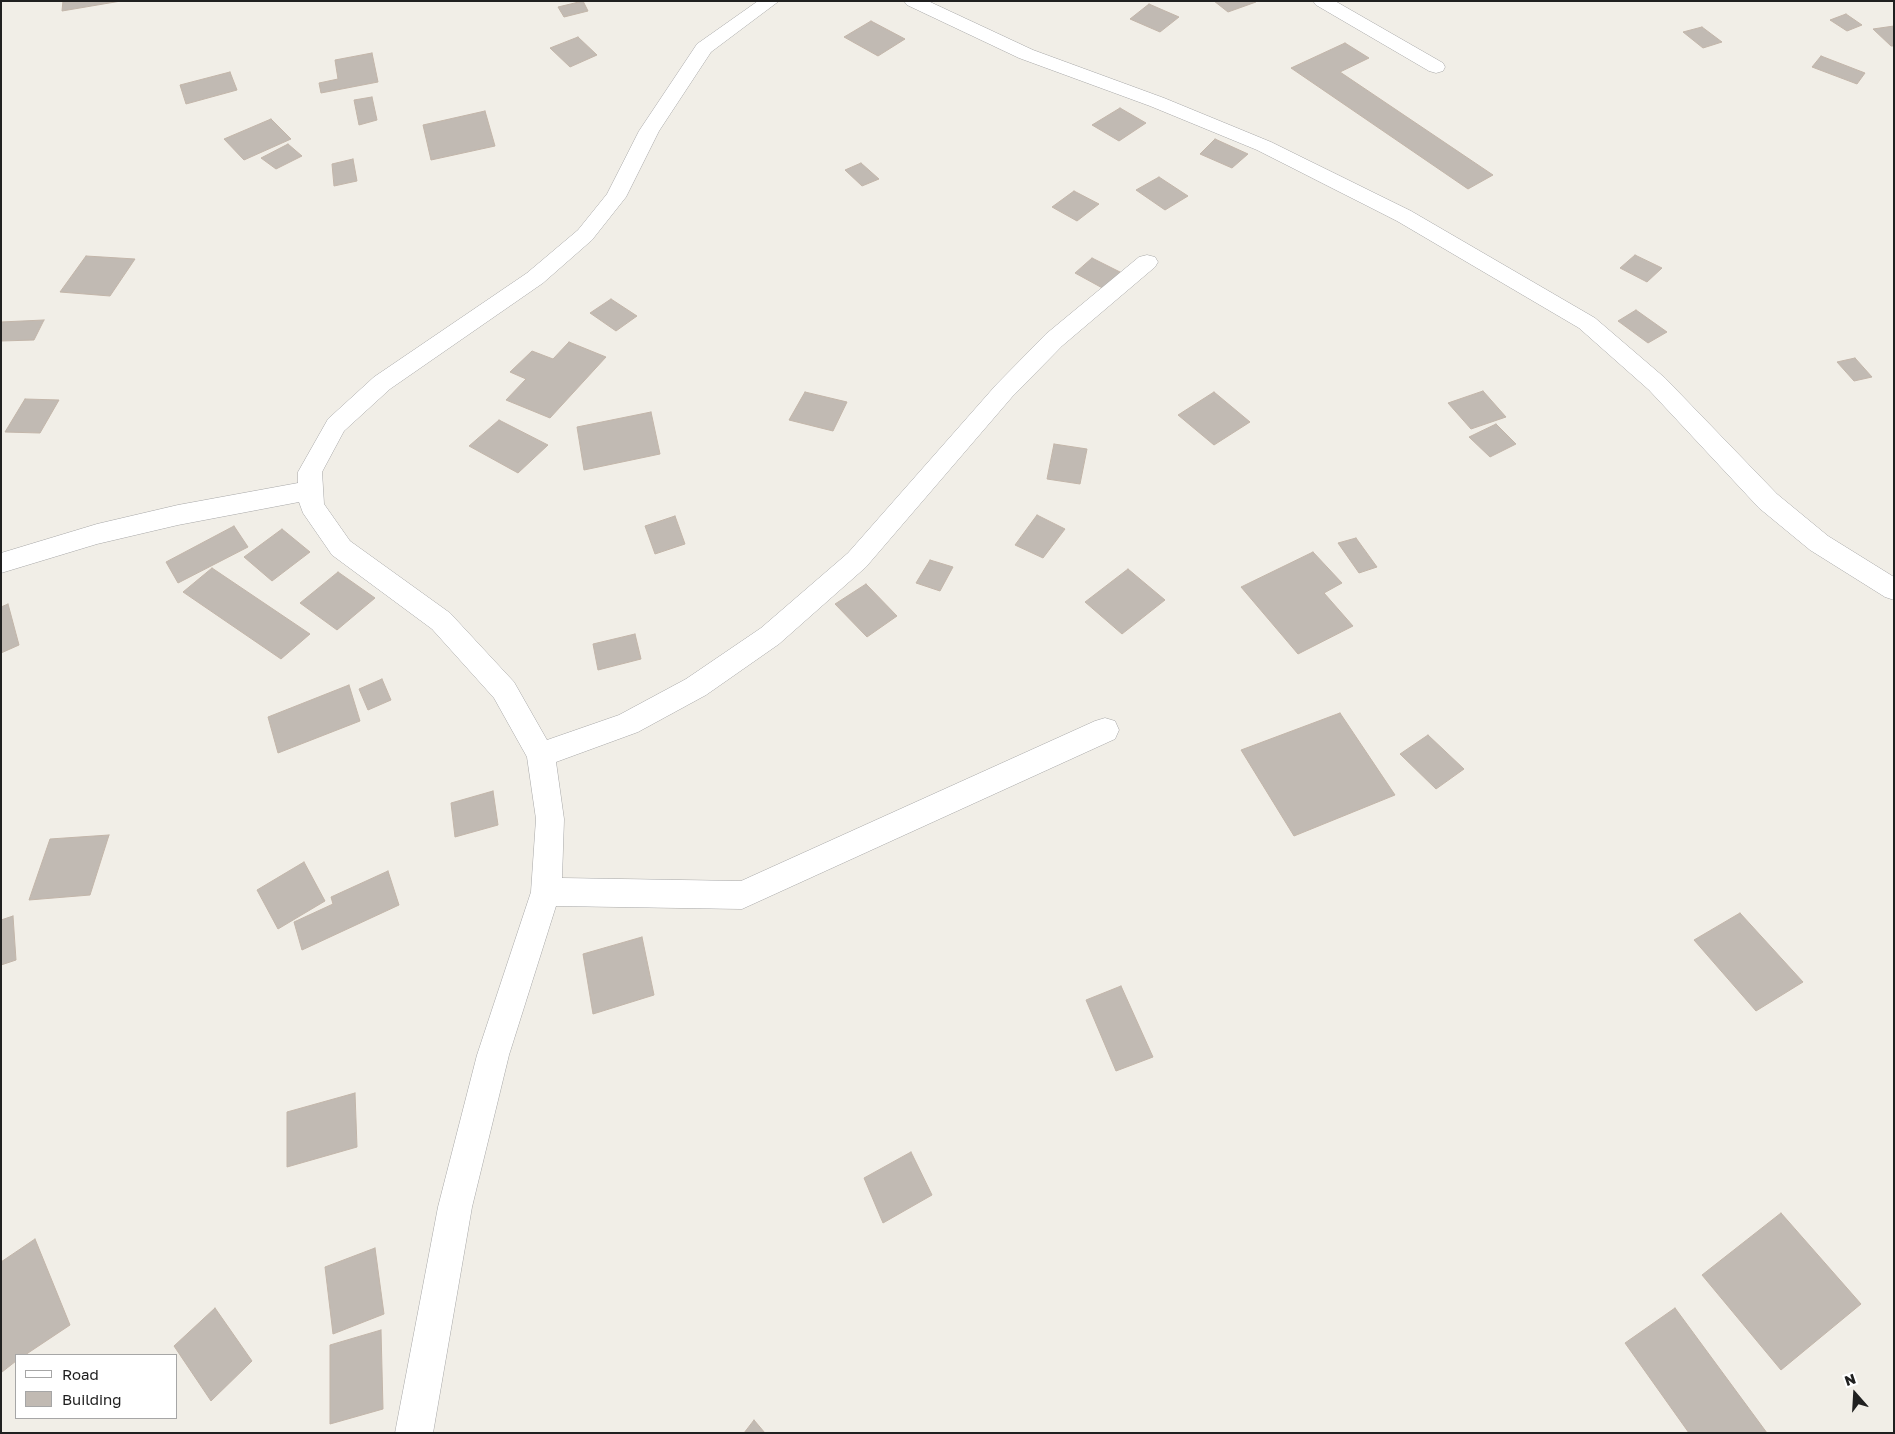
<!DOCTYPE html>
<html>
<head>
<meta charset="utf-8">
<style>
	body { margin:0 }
	#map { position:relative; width:1895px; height:1434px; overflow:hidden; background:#f1eee7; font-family:"Golos Text",sans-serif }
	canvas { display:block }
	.frame { position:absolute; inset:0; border:2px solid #202020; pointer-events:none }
	.legend { position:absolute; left:15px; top:1354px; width:162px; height:65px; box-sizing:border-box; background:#fff; border:1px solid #a6a6a6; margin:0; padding:6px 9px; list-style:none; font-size:15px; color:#202020 }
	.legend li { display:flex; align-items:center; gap:10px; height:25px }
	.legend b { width:25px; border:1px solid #a6a6a6 }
	.north { position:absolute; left:1830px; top:1369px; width:50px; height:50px; -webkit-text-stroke:4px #fff; paint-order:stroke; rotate:341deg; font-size:14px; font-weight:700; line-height:20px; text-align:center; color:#202020 }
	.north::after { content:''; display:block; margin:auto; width:18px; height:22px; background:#202020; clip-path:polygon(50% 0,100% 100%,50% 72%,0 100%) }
</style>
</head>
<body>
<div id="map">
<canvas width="1895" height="1434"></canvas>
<div class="frame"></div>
<ul class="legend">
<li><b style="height:6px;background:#fff"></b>Road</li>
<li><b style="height:14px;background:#c1bab3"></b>Building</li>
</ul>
<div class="north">N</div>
</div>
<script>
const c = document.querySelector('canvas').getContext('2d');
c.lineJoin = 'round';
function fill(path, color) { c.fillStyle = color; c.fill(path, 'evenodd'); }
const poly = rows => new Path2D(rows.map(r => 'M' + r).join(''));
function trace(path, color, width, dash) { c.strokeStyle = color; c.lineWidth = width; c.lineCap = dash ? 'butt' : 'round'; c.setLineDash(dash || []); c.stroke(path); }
const building = poly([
	[63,1,121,1,62,11,63,1],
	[583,1,588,11,564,17,558,7,583,1],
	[1214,1,1255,1,1256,2,1228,12,1214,1],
	[1149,4,1179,17,1160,32,1130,19,1149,4],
	[1846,14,1862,25,1847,31,1830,20,1846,14],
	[871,21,905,39,878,56,844,37,871,21],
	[1894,26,1894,46,1891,46,1873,29,1894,26],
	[1702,27,1722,42,1703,48,1683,32,1702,27],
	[578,37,597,55,570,67,550,48,578,37],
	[1345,43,1369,58,1340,72,1493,175,1468,189,1291,68,1345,43],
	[372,53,378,82,321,93,319,83,338,79,335,60,372,53],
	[1821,56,1865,73,1857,84,1812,67,1821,56],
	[230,72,237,90,186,104,180,85,230,72],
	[372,97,377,120,359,125,354,100,372,97],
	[1120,108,1146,123,1119,141,1092,125,1120,108],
	[485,111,495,146,431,160,423,125,485,111],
	[271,119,291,139,244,160,224,139,271,119],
	[1215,139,1248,154,1232,168,1200,154,1215,139],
	[288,144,302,156,276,169,261,158,288,144],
	[353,159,357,181,334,186,332,164,353,159],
	[861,163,879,179,862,186,845,170,861,163],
	[1159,177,1188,196,1165,210,1136,190,1159,177],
	[1074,191,1099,204,1077,221,1052,207,1074,191],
	[1635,255,1662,268,1647,282,1620,268,1635,255],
	[86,256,135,259,110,296,60,292,86,256],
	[1092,258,1124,274,1106,290,1075,273,1092,258],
	[611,299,637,316,616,331,590,313,611,299],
	[1636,310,1667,332,1648,343,1618,321,1636,310],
	[44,320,34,340,1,341,1,322,44,320],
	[569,342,606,357,550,418,506,400,526,379,510,372,532,351,553,359,569,342],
	[1855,358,1872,377,1854,381,1837,362,1855,358],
	[1483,391,1506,417,1471,429,1448,403,1483,391],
	[805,392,847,402,833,431,789,420,805,392],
	[1214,392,1250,422,1214,445,1178,415,1214,392],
	[25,399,59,400,40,433,5,432,25,399],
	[651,412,660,454,584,470,577,427,651,412],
	[499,420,548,445,518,473,469,446,499,420],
	[1496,424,1516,444,1490,457,1469,437,1496,424],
	[1054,444,1087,449,1080,484,1047,479,1054,444],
	[1037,515,1065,529,1043,558,1015,545,1037,515],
	[675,516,685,544,655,554,645,526,675,516],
	[234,526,248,547,178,583,166,562,234,526],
	[282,529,310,552,272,581,244,557,282,529],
	[1356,538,1377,567,1359,573,1338,543,1356,538],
	[1313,552,1342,583,1324,593,1353,626,1298,654,1241,587,1313,552],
	[930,560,953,567,940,591,916,583,930,560],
	[212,568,310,634,281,659,183,592,212,568],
	[1128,569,1165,600,1122,634,1085,602,1128,569],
	[338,572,375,598,337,630,300,603,338,572],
	[866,584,897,616,867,637,835,604,866,584],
	[8,604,19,645,1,653,1,607,8,604],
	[635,634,641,659,598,670,593,644,635,634],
	[382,679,391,700,368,710,359,689,382,679],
	[349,685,360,721,278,753,268,717,349,685],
	[1340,713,1395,795,1294,836,1241,750,1340,713],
	[1428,735,1464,769,1436,789,1400,754,1428,735],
	[493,791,498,825,455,837,451,803,493,791],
	[109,835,90,895,29,900,50,839,109,835],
	[304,862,325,901,278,929,257,890,304,862],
	[388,871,399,905,302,950,294,922,333,904,331,897,388,871],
	[1740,913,1803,982,1756,1011,1694,940,1740,913],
	[13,916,16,960,1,965,1,920,13,916],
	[642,937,654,995,593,1014,583,954,642,937],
	[1121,986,1153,1057,1116,1071,1086,1000,1121,986],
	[355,1093,357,1147,287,1167,287,1112,355,1093],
	[911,1152,932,1195,883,1223,864,1178,911,1152],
	[1781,1213,1861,1304,1781,1370,1702,1275,1781,1213],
	[35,1239,70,1325,25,1355,16,1355,16,1361,2,1372,1,1262,35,1239],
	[375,1248,384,1314,333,1334,325,1267,375,1248],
	[215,1308,252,1361,211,1401,174,1346,215,1308],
	[1675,1308,1767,1433,1689,1433,1625,1343,1675,1308],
	[381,1330,383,1409,330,1424,330,1345,381,1330],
	[754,1420,765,1433,744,1433,754,1420]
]);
const street = poly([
	[758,1,779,1,711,52,659,131,626,197,592,240,543,283,390,389,344,431,322,472,324,504,350,541,450,613,514,682,547,740,619,715,686,679,761,628,848,553,996,385,1046,334,1139,257,1147,255,1155,257,1158,262,1155,267,1062,346,1012,397,866,567,779,644,706,695,638,732,556,762,564,819,562,878,741,881,1095,721,1105,718,1115,721,1119,730,1115,739,742,909,556,906,509,1055,472,1207,433,1433,395,1433,438,1207,477,1055,531,892,536,819,527,757,494,698,432,629,332,555,303,513,299,502,178,525,97,544,1,573,1,553,97,524,178,505,298,483,298,472,328,419,374,377,527,273,578,230,607,194,639,131,697,44,758,1],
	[904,1,928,1,1033,50,1164,98,1271,142,1411,211,1595,318,1665,378,1777,494,1828,536,1894,577,1894,600,1885,597,1810,550,1759,508,1649,390,1579,328,1397,221,1257,150,1150,106,1019,58,907,5,904,1],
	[1313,1,1335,1,1443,63,1445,67,1443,71,1436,73,1429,71,1316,5,1313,1]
]);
fill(building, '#c1bab3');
trace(building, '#c2b5a9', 1);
trace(street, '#a7a7a7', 1);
fill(street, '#fff');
</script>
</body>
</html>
